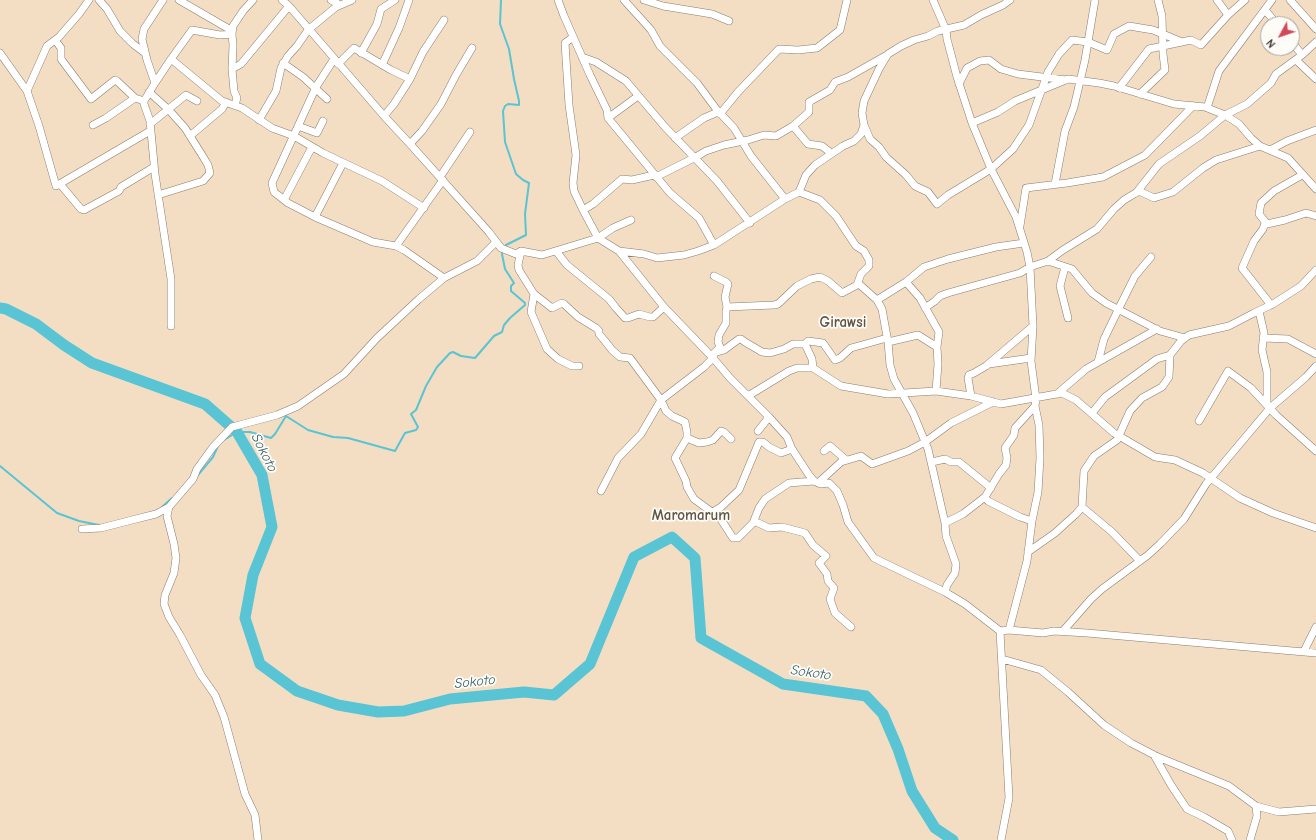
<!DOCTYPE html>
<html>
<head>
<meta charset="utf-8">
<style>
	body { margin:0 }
	#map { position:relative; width:1316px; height:840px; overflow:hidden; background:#f4dec3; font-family:"Comic Neue",sans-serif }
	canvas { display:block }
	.north { position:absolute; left:1260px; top:16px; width:40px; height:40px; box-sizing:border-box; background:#fdfcf7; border:1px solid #a3a29f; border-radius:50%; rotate:230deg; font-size:11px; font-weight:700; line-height:16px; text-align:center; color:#1c1c1c }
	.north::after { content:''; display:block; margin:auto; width:14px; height:18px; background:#d1495b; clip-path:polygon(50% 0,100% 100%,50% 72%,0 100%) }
</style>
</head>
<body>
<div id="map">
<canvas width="1316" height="840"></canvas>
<div class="north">N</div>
</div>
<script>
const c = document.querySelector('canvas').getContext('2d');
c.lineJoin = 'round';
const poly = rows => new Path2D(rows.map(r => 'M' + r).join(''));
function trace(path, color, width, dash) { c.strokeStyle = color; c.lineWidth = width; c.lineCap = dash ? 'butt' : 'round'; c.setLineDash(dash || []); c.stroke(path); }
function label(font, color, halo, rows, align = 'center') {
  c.font = font + ' "Comic Neue",sans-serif'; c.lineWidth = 3.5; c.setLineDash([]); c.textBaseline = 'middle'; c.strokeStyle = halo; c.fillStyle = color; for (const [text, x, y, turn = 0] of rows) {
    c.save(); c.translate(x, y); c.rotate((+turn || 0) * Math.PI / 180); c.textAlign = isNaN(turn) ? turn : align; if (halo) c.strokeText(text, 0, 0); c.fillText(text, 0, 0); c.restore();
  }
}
const stream = poly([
	[501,0,500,24,509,49,514,79,519,101,519,105,508,104,505,106,503,111,505,142,516,174,523,180,529,183,525,214,526,235,506,245,505,247],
	[224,440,237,432,250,432,271,438,275,434,286,416,308,430,333,437,348,438,395,451,405,433,416,430,418,427,411,414,416,410,426,386,437,367,450,353,453,352,461,356,475,358,494,336,502,332,504,325,510,318,525,305,525,303,511,291,511,286,514,283,505,269,502,254,503,251],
	[0,466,57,513,79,521,99,525],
	[198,475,213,457,218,446],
	[162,507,172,498]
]);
const river = poly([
	[0,308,6,309,36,324,64,345,92,363,205,404,237,432,262,475,272,527,253,575,245,618,260,664,297,691,338,705,378,712,404,711,450,699,524,692,554,695,590,664,634,557,672,537,695,558,701,638,783,684,866,696,883,714,898,749,912,791,935,828,953,840]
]);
const minor = poly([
	[99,0,107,9,120,31,133,44,145,53],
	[163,0,144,29,142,39,147,60,155,83,144,101,144,104,150,121,155,174,171,279,171,326],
	[179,0,229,29,232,34,233,45,232,69,234,91,237,98,235,105],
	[282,0,289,6,384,116,410,144,488,231,501,248,516,254,521,251,542,255,598,238,619,251,664,307,713,358,730,378,769,417,787,437,792,449,809,475,814,481,821,484,829,483,837,491,843,505,848,522,874,558,945,592,965,604,1000,631,1009,630,1043,633,1054,631,1087,633,1316,653],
	[331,0,337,3],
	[558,0,564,16,590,75,607,110,608,118,670,193,699,218,714,245],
	[624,0,643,21,651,30,660,46,697,83,717,110,734,128,751,156,785,199],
	[644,0,663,6,712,14,729,21],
	[933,0,946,30,947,39,957,77,972,123,991,169,1016,217,1027,252,1030,267,1033,326,1031,361,1036,399,1035,406,1039,425,1040,458,1038,492,1032,521,1027,561,1009,630],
	[1217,0,1228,15],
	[1290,0,1316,29],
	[1265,10,1277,24],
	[573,37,565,43,569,105,576,155,573,183,574,191,583,210],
	[55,40,61,48,61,59,91,99,115,80,117,81,135,98,144,101],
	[1292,42,1302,55],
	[0,53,27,91,39,126,56,186,150,131],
	[361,53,377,24,381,9,395,0],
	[582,57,596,62,626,81,665,127,717,181,750,223],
	[171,59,192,30,220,35,232,34,233,26,243,11,253,0],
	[334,59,316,87,272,183,274,192,288,203,315,217,373,242,396,246,404,250,444,278],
	[1296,60,1316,79],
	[283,63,303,77,327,99],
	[338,64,354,48,391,70,410,79],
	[382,65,399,28,409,0],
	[232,69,241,64,289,6],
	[155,83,171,59,222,101,242,108,272,128,294,136,323,153,382,181,424,208],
	[959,84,967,68,980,61,989,60,1001,69,1018,74,1066,80],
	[1119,88,1149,49,1191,40,1201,45,1228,15,1245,0],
	[27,91,47,46,59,37,79,14,89,0],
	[149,92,168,109,185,128,202,155,208,165,210,173,203,181,158,195],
	[1140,94,1165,70,1163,54,1162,16,1158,0],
	[1207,108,1219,71,1272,0],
	[720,114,738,92,779,49,798,50,817,48,840,30,847,0],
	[384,116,394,104,410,79,423,52,444,20],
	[608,118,638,96],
	[259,120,276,91,281,68,288,56,297,46,308,30,336,7,352,0],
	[972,123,998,112,1015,101,1068,79,1099,83,1114,86,1174,104,1205,107,1225,115,1239,124,1251,138,1260,146,1288,158,1316,189],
	[150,124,186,95,197,101],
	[93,125,106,118,135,98],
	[864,125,870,139,879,147,886,157,906,175,915,186,928,192,937,204,948,195,991,169,1013,149,1029,125,1048,72,1059,54,1072,40,1088,42,1107,50,1114,34,1129,26,1153,30,1182,42],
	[298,126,317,133,323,121],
	[793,126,808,144,822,146,831,153],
	[190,136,222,109,226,102],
	[675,138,704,118,718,112],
	[410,144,422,131,441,104,456,75,472,48],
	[1270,150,1287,141,1316,130],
	[1302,175,1274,191,1261,203,1259,214,1267,224,1285,220,1306,213,1316,216],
	[440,177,470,132],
	[656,177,694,158,706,151,724,145,748,140,764,135,776,136,793,126,809,112,809,102,830,90,835,82,848,77,887,55],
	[60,184,81,209,84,210,119,191,121,187,154,167],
	[1055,184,1065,131,1074,107,1085,60,1095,0],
	[799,192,820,200,836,216,856,246,864,251,869,260,869,266,861,274,857,285],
	[1136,193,1159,164,1200,136,1225,115,1247,104,1271,83,1276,74,1302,55,1316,42],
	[284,200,312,147],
	[315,217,343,163],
	[631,220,613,228,598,238,583,210,593,204,622,179,632,180,654,175],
	[1265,223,1263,229,1254,241,1242,268,1271,305],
	[1020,226,1026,188,1067,183,1103,177,1145,155,1193,106],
	[396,246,443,180],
	[521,251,518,265,519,270,534,294,552,308,562,303,564,304,578,317,596,328,599,331,599,334,605,341,612,350,620,357,630,358,661,400,666,411,672,416,685,422,687,432,687,438,675,458,686,481,687,487,694,499,720,518,733,538,738,538,753,523,759,508,765,499,789,483,814,481],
	[556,251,567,265,609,299,616,308,625,318,628,318,639,314,650,317,653,317,664,307],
	[619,251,644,254,657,258,684,255,698,251,714,245,785,199,799,192,806,175,815,165,843,146,854,141,861,134,864,125,862,113,864,101,879,69,888,54,901,46,914,40,928,36,938,31,964,25,981,15,1003,5,1010,0],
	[1048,261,1072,269,1092,293,1106,303,1160,331,1185,338],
	[1065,267,1060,286,1068,318],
	[714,276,726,282,728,284,725,297,727,307,726,311,726,323,719,335,718,342,720,347,714,353],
	[906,282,924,267,948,259,996,247,1024,243],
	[534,294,531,312,547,349,558,359,572,366,579,366],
	[877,300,906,282,920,298,939,332,937,347],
	[727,307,774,305,778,304,797,286,811,279,820,277,828,281,842,293,859,284,877,300,882,309,888,342,890,365,894,379,913,413,928,449,945,523,946,536,956,564,955,573,947,585,945,592],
	[925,308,935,301,940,296,948,293,1020,273,1030,267,1048,261,1063,250,1097,229,1114,209,1124,200,1139,191,1154,198,1173,192,1203,168,1216,160,1260,146],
	[1259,311,1264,333,1262,350,1267,372,1267,405],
	[1263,338,1288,339,1316,354],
	[888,342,918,335,937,347,938,364,936,391],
	[805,344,812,359,813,368],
	[1098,362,1104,339,1121,304,1135,276,1151,257],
	[989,364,1031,358],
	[1057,394,1086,369,1157,329],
	[748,396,789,371,797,368,813,368,841,386,888,394,936,391,971,396,1001,404,1062,393,1076,400,1114,433,1155,457,1175,460,1203,473,1240,498,1273,513,1316,528],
	[971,396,968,378,969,375,974,373,986,366,1033,326],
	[1092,413,1105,397,1157,359,1170,355],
	[1199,421,1228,371,1251,388,1276,415,1316,451],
	[758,431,769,417],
	[687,438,699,443,707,442,713,440,721,431,724,432,731,439],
	[824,451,830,446,846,460],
	[932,462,945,459,951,462,959,462,991,488],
	[818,483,841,462,861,456,872,464,908,451,925,442,951,423,993,402],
	[601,491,618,458,641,434,661,400,704,367,713,358,714,353,724,350,739,339,741,339,745,342,762,352,770,353,784,349,793,344,805,344,808,341,823,343,835,360,840,358,851,348,887,338],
	[985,497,988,501,1020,517,1032,521],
	[169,507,167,516,174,544,176,558,174,573,165,595,164,604,169,617,180,635,201,675,215,695,224,717,245,794,255,815,258,840],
	[1082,507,1112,532,1140,561],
	[711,513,721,507,739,490,759,442,763,442,769,447,781,453,792,449],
	[754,521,769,528,782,527,805,533,813,545,826,556,819,563,827,574,828,581,834,588,830,599,835,613,851,627],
	[945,523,963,514,985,497,999,474,1006,465,1007,458,1005,448,1014,435,1015,428,1035,406],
	[82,529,101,528,132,520,156,514,169,507,193,479,197,469,213,447,232,427,277,415,298,406,344,374,377,338,419,299,444,278,477,261,496,242],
	[1028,552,1055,533,1076,514,1082,507,1084,471,1094,456,1117,440,1130,411,1142,398,1162,387,1169,377,1170,355,1181,341,1189,335,1229,326,1254,313,1273,304,1301,286,1316,270],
	[1000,631,1009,798,1001,840],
	[1063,631,1091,599,1102,589,1148,555,1160,544,1184,519,1206,484,1270,408,1306,377,1316,366],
	[1304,651,1316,627],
	[1002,659,1041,670,1068,692,1104,725,1131,743,1158,757,1229,786,1256,806,1279,812,1316,809],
	[1154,755,1171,785,1187,809,1204,817,1228,831,1232,840],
	[1250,840,1257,816,1256,806]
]);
const waterNames = [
	["Sokoto",264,453,63],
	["Sokoto",811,673,8],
	["Sokoto",475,682,-6]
];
const quarterNames = [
	["Girawsi",843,323],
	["Maromarum",691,516]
];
trace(stream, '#59c4d3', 2);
trace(river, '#59c4d3', 11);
trace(minor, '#887d70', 8);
trace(minor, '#fff', 7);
label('italic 14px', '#345f65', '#fdfcf7', waterNames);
label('bold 15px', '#5f5445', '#fdfcf7', quarterNames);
</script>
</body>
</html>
